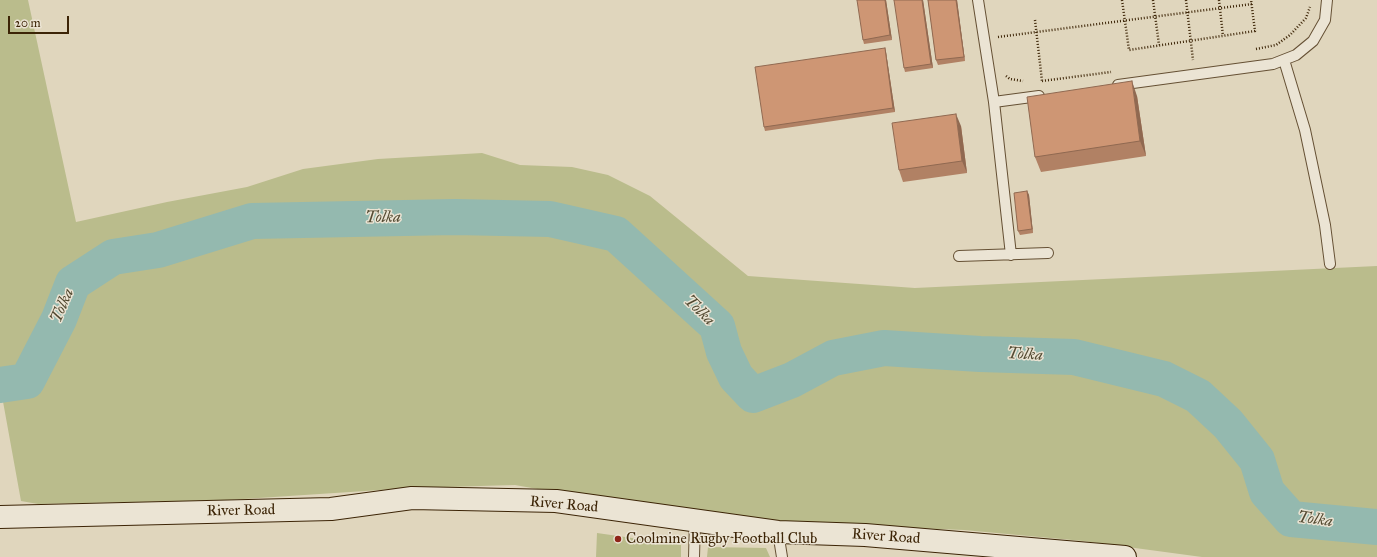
<!DOCTYPE html>
<html>
<head>
<meta charset="utf-8">
<style>
	body { margin:0 }
	#map { position:relative; width:1377px; height:557px; overflow:hidden; background:#e0d6bd; font-family:"IM FELL Great Primer",serif }
	canvas { display:block }
	.scale { position:absolute; left:8px; top:16px; width:61px; height:18px; box-sizing:border-box; border:2px solid #3c2406; border-top:0; padding-left:5px; font-size:12px; line-height:14px; white-space:nowrap; color:#3c2406; -webkit-text-stroke:3px #ebe4d4; paint-order:stroke }
</style>
</head>
<body>
<div id="map">
<canvas width="1377" height="557"></canvas>
<div class="scale">20 m</div>
</div>
<script>
const c = document.querySelector('canvas').getContext('2d');
c.lineJoin = 'round';
function fill(path, color) { c.fillStyle = color; c.fill(path, 'evenodd'); }
const poly = rows => new Path2D(rows.map(r => 'M' + r).join(''));
function trace(path, color, width, dash) { c.strokeStyle = color; c.lineWidth = width; c.lineCap = dash ? 'butt' : 'round'; c.setLineDash(dash || []); c.stroke(path); }
function label(font, color, halo, rows, align = 'center') {
  c.font = font + ' "IM FELL Great Primer",serif'; c.lineWidth = 3; c.setLineDash([]); c.textBaseline = 'middle'; c.strokeStyle = halo; c.fillStyle = color; for (const [text, x, y, turn = 0] of rows) {
    c.save(); c.translate(x, y); c.rotate((+turn || 0) * Math.PI / 180); c.textAlign = isNaN(turn) ? turn : align; if (halo) c.strokeText(text, 0, 0); c.fillText(text, 0, 0); c.restore();
  }
}
const green = poly([
	[0,0,28,0,76,222,167,202,247,187,303,169,378,159,482,153,520,165,572,167,608,175,650,196,748,276,915,288,1377,266,1377,557,1202,557,1083,541,964,530,773,523,594,499,515,485,411,488,228,500,38,504,21,501,0,385],
	[597,533,681,545,681,557,596,557],
	[708,547,766,548,770,557,707,557]
]);
const river = poly([
	[0,385,27,381,59,319,73,283,113,257,158,250,252,221,455,217,550,219,616,234,717,326,724,352,736,377,753,395,792,380,833,358,884,348,980,354,1074,357,1164,379,1198,396,1228,424,1257,460,1267,492,1291,519,1377,527]
]);
const path = poly([
	[1122,0,1129,50,1255,31,1251,0],
	[1153,0,1159,45],
	[1186,0,1193,60],
	[1219,0,1223,36],
	[1035,20,1042,81],
	[998,37,1252,4],
	[1256,49,1276,45,1290,35,1306,18,1310,7],
	[1006,76,1010,79,1023,81],
	[1042,81,1111,72]
]);
const lane = poly([
	[978,0,994,102,1011,255],
	[1284,60,1305,130,1325,225,1330,264],
	[1118,85,1273,64,1296,55,1313,41,1325,20,1327,0],
	[994,102,1039,96],
	[959,256,1048,253],
	[778,532,782,557],
	[694,557,695,521]
]);
const secondary = poly([
	[0,517,331,509,412,498,556,501,778,532,865,535,1125,557]
]);
const wall = poly([
	[886,0,892,40,864,44,863,40],
	[923,0,933,68,905,72,904,68],
	[928,0,957,0,965,61,938,65,936,60],
	[885,48,886,52,895,112,765,131,764,127],
	[1137,96,1146,156,1041,172,1035,157],
	[961,126,967,173,903,182,899,170],
	[1027,191,1029,195,1033,233,1020,235,1018,231]
]);
const shadedWall = poly([
	[885,0,886,0,892,40,890,35],
	[922,0,923,0,933,68,931,64],
	[956,0,957,0,965,61,964,57],
	[885,48,886,52,895,112,893,108],
	[1132,81,1137,96,1146,156,1140,141],
	[956,114,961,126,967,173,962,161],
	[1027,191,1029,195,1033,233,1032,229]
]);
const building = poly([
	[857,0,885,0,890,35,863,40,857,0],
	[894,0,922,0,931,64,904,68,894,0],
	[928,0,956,0,964,57,936,60,928,0],
	[885,48,893,108,764,127,755,67,885,48],
	[1132,81,1140,141,1035,157,1027,97,1132,81],
	[956,114,962,161,899,170,892,123,956,114],
	[1027,191,1032,229,1018,231,1014,193,1027,191]
]);
const markers = [
	[618,539,4,"#8f2418"]
];
const streetNames = [
	["River Road",564,505,5],
	["River Road",241,511,-1],
	["River Road",886,537,4]
];
const poiNames = [
	["Coolmine Rugby Football Club",626,539]
];
const waterNames = [
	["Tolka",383,218,-1],
	["Tolka",63,306,-67],
	["Tolka",699,311,44],
	["Tolka",1025,355,3],
	["Tolka",1315,520,7]
];
fill(green, '#babc8c');
trace(river, '#94b9af', 36);
trace(lane, '#655034', 12);
trace(secondary, '#3c2406', 24);
trace(path, '#3c2406', 2.5, [1, 2]);
trace(lane, '#ebe4d4', 10);
trace(secondary, '#ebe4d4', 22);
fill(wall, '#b18164');
fill(shadedWall, '#906951');
fill(building, '#ce9674');
trace(building, '#906951', 1);
for (const [x, y, r, color] of markers) { const dot = new Path2D(); dot.arc(x, y, r, 0, 2 * Math.PI); c.fillStyle = color; c.fill(dot); trace(dot, '#ebe4d4', 1.5); }
label('15px', '#3c2406', '#ebe4d4', streetNames);
label('15px', '#3c2406', '#ebe4d4', poiNames, 'left');
label('italic 16px', '#524930', '#ebe4d4', waterNames);
</script>
</body>
</html>
